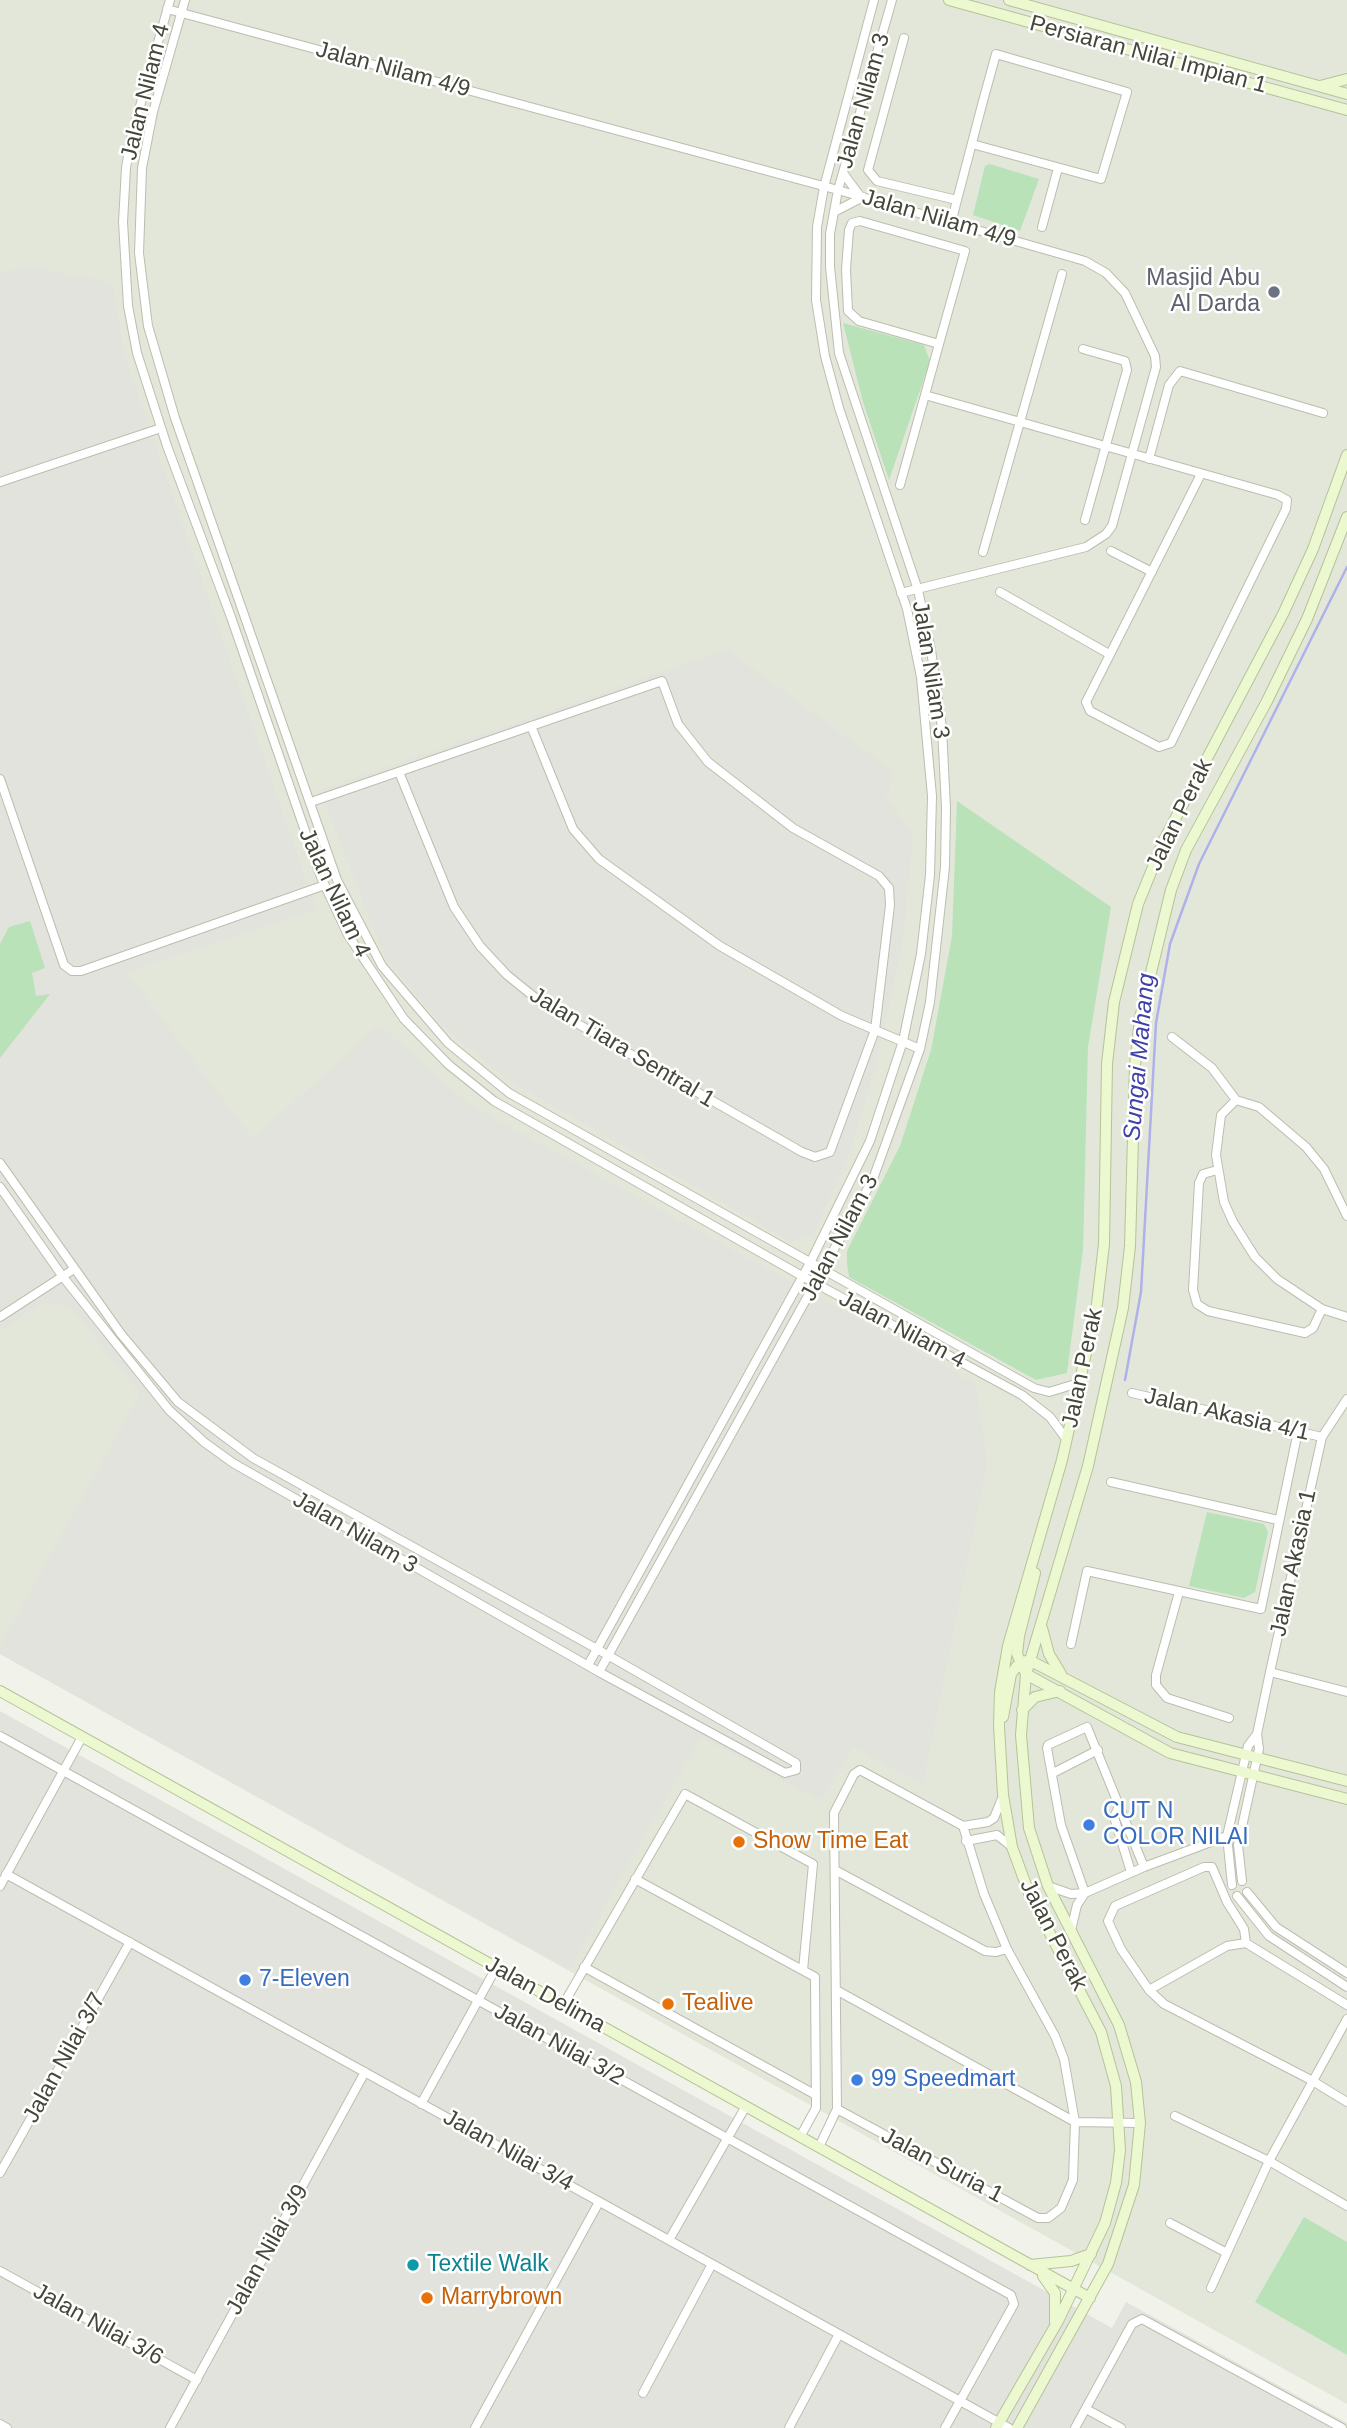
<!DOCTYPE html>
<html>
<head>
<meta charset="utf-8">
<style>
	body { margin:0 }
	canvas { display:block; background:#f1f3eb }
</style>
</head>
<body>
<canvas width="1347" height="2428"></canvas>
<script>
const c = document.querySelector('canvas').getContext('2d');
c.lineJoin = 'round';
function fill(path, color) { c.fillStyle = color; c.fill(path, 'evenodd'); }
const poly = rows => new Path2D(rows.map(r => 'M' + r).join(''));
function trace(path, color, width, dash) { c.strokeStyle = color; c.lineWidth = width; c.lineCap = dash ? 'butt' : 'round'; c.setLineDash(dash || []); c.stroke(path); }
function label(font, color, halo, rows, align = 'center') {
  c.font = font + ' Arial,sans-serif'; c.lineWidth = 5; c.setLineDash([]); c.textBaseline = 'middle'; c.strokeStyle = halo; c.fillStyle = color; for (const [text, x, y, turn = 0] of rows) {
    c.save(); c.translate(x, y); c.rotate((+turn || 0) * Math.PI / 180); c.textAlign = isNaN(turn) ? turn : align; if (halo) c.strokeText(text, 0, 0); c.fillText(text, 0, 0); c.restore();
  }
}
const residential = poly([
	[0,0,1347,0,1347,2404,0,1654]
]);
const industrial = poly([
	[31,267,113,283,124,355,316,909,126,972,253,1139,379,1025,470,1105,976,1384,987,1464,923,1784,853,1747,820,1800,701,1737,569,1969,0,1654,0,1646,140,1394,70,1306,44,1303,0,1330,0,272],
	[727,650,894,772,886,798,913,835,902,948,874,1072,850,1151,813,1234,791,1242,508,1080,446,1029,385,958,320,790],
	[0,1711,1112,2328,1126,2302,1347,2423,1347,2428,0,2428]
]);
const green = poly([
	[990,164,1039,179,1020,231,973,215,985,166],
	[843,323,924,345,930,361,889,480,863,402],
	[957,801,1111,907,1088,1047,1083,1249,1067,1373,1036,1380,849,1277,847,1263,847,1251,900,1146,931,1050,952,936],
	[30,921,45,968,32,973,36,996,50,994,0,1058,0,944,9,927],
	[1207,1512,1264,1524,1268,1532,1255,1592,1244,1598,1189,1586],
	[1304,2217,1347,2242,1347,2355,1255,2302]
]);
const stream = poly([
	[1125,1380,1141,1292,1156,1023,1170,944,1199,864,1347,567]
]);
const street = poly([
	[170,0,131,138,126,168,123,222,128,306,137,353,167,446,231,617,321,877,348,935,404,1019,449,1065,494,1101,802,1276,1022,1395,1050,1417,1067,1440],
	[185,0,153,112,142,168,139,253,148,326,175,418,337,880,382,966,448,1043,509,1093,1034,1388,1049,1392,1082,1382],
	[167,9,838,190,1085,261,1106,273,1125,293,1155,356,1156,367,1112,526,1106,534,1086,547,901,593],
	[904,38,868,170,877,181,957,200],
	[843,173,860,196],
	[834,212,863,197],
	[951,223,983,101,996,54,1127,92,1101,179,972,144],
	[1042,227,1058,168],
	[1083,349,1125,361,1127,370,1085,520],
	[925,395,1278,495,1287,500,1286,509,1171,743,1159,747,1090,711,1086,702,1201,474],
	[1149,459,1169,385,1180,371,1323,413],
	[0,482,161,428],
	[900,485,925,395,939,344,965,251,860,221,852,223,849,230,846,269,848,311,859,321,939,344],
	[1111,551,1152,572],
	[983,552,1062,274],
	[1000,592,1109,654],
	[531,726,573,829,599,859,720,946,842,1016,920,1049],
	[0,779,64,965,72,971,81,971,325,885],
	[311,802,662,681,678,724,708,762,793,828,879,876,889,888,890,905,875,1030,830,1152,815,1157,802,1152,543,1004,507,975,480,946,454,907,399,772],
	[1172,1037,1212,1068,1236,1100],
	[1236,1100,1221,1115,1216,1155,1224,1202,1233,1222,1255,1257,1277,1279,1322,1309,1347,1317],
	[1236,1100,1259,1107,1306,1147,1324,1169,1347,1216],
	[0,1163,121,1334,178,1402,253,1458,597,1649,810,1263,870,1141,903,1041,921,954,930,875,932,796,921,677,907,609,839,408,825,356,816,300,817,227,824,187,874,0],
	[1217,1170,1203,1174,1199,1183,1193,1290,1197,1304,1208,1311,1305,1333,1313,1328,1322,1309],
	[0,1187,63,1277,169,1410,204,1442,233,1463,599,1672,873,1179,920,1049,930,1002,945,867,946,808,942,728,931,650,918,590,839,353,830,267,830,234,838,190,892,0],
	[0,1317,74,1269],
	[1132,1393,1322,1437],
	[1111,1482,1278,1520],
	[1179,1592,1156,1675,1156,1685,1167,1698,1229,1718],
	[1071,1644,1087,1571,1261,1609,1298,1431],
	[588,1665,597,1649,796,1763,796,1770,785,1773,599,1672],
	[1270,1672,1347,1692],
	[0,1736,1011,2295,1014,2304,945,2428],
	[1053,1773,1098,1750],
	[1120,1804,1114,1817,1131,1872],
	[963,1826,988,1822,994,1818,1003,1796],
	[966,1841,997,1835,1012,1847],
	[835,1870,985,1951,996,1952,1007,1949],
	[6,1874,1009,2428],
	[635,1879,815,1977,816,2108,800,2137],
	[1242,1881,1238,1845,1259,1749,1257,1734,1270,1672,1322,1437,1347,1399],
	[1232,1885,1227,1836,1248,1746,1257,1734],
	[0,1886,82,1737],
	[1048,1886,1071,1894,1085,1893,1144,1867,1227,1836,1239,1837],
	[1247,1892,1276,1927,1347,1973],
	[1085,1893,1061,1825,1047,1748,1048,1745,1087,1727,1144,1867],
	[1237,1896,1269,1936,1347,1987],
	[1071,1930,1077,1905,1085,1893],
	[1246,1943,1347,2005],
	[584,1967,816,2095],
	[1149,1990,1227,1946,1246,1943,1244,1929,1227,1902,1212,1867,1204,1867,1115,1906,1108,1921,1121,1949,1149,1990,1164,2004,1311,2080,1347,2102],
	[838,1991,1075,2122,1140,2123],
	[563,2005,685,1794,813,1864,803,1970],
	[421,2104,496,1968],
	[1175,2116,1269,2161,1347,2206],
	[819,2147,837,2109,834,1813,854,1774,860,1770,963,1826,984,1894,1007,1949,1055,2036,1064,2059,1075,2122,1073,2180,1061,2208,1048,2218,1038,2218,837,2109],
	[0,2173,130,1942],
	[1170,2223,1227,2253],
	[669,2240,746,2106],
	[0,2271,197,2380],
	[1211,2288,1269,2161,1347,2019],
	[643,2393,712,2264],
	[1086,2409,1121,2428],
	[0,2424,7,2428],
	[170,2428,365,2072],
	[475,2428,599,2202],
	[789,2428,839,2334],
	[1075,2428,1132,2324,1142,2319,1342,2428]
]);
const secondary = poly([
	[949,0,1347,110],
	[1009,0,1347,94],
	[1320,86,1347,79],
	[1042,1628,1049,1654,1061,1674],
	[1029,1660,1177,1737,1347,1781],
	[1026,1674,1170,1753,1347,1799],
	[1026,1674,1017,1654,1019,1636,1035,1573],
	[0,1691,1090,2298],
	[1022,1710,1035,1697,1060,1691],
	[1003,1717,1011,1674,1017,1666,1026,1661],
	[1030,2265,1071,2261,1091,2254],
	[1043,2276,1055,2293,1055,2322],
	[996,2428,1058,2321,1105,2223,1116,2183,1120,2150,1116,2086,1101,2032,1029,1893,1012,1847,1003,1795,999,1726,1000,1692,1008,1646,1062,1460,1097,1304,1104,1244,1107,1064,1114,1002,1138,904,1164,840,1283,614,1313,549,1347,455],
	[1017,2428,1108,2264,1134,2185,1140,2123,1136,2082,1119,2025,1048,1886,1029,1828,1021,1735,1026,1674,1088,1466,1123,1308,1130,1246,1135,1065,1140,1018,1171,890,1186,850,1267,701,1307,619,1347,517]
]);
const markers = [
	[1274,292,7,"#6b7280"],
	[1089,1825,7,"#3f7fe0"],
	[739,1842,7,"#e8710a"],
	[245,1980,7,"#3f7fe0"],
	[668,2004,7,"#e8710a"],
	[857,2080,7,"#3f7fe0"],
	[413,2265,7,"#0f9aa8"],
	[427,2298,7,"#e8710a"]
];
const streetNames = [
	["Persiaran Nilai Impian 1",1148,55,15],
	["Jalan Nilam 4/9",393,70,15],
	["Jalan Nilam 4",146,92,-76],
	["Jalan Nilam 3",864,101,-74],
	["Jalan Nilam 4/9",939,219,16],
	["Jalan Nilam 3",930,670,81],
	["Jalan Perak",1180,815,-64],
	["Jalan Nilam 4",334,893,65],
	["Jalan Tiara Sentral 1",622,1048,31],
	["Jalan Nilam 3",840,1238,-62],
	["Jalan Nilam 4",902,1330,28],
	["Jalan Perak",1083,1368,-78],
	["Jalan Akasia 4/1",1227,1415,13],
	["Jalan Nilam 3",355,1533,30],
	["Jalan Akasia 1",1294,1563,-78],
	["Jalan Perak",1053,1935,63],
	["Jalan Delima",545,1995,29],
	["Jalan Nilai 3/2",559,2045,29],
	["Jalan Nilai 3/7",65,2058,-61],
	["Jalan Nilai 3/4",508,2151,29],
	["Jalan Suria 1",942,2166,28],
	["Jalan Nilai 3/9",268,2250,-61],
	["Jalan Nilai 3/6",98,2325,29]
];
const worshipNames = [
	["Masjid Abu",1260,279],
	["Al Darda",1260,305]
];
const shopNames = [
	["CUT N",1103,1812],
	["COLOR NILAI",1103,1838],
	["7-Eleven",259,1980],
	["99 Speedmart",871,2080]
];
const foodNames = [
	["Show Time Eat",753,1842],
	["Tealive",682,2004],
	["Marrybrown",441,2298]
];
const cultureNames = [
	["Textile Walk",427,2265]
];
const waterNames = [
	["Sungai Mahang",1140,1057,-85]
];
fill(residential, '#e3e7da');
fill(industrial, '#e2e3dc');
fill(green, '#b9e2b9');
trace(stream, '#afb1e8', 2.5);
trace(street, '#bbbeae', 10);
trace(secondary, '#b6c297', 12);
trace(street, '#fff', 8);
trace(secondary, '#ecf8d0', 10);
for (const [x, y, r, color] of markers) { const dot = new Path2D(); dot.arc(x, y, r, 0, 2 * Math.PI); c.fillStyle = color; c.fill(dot); trace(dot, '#fff', 2.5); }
label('23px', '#45473a', '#fff', streetNames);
label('23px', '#5b616d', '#fff', worshipNames, 'right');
label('23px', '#366cbe', '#fff', shopNames, 'left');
label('23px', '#c56008', '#fff', foodNames, 'left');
label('23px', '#0d838f', '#fff', cultureNames, 'left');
label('italic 24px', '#3f41a6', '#fff', waterNames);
</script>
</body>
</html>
